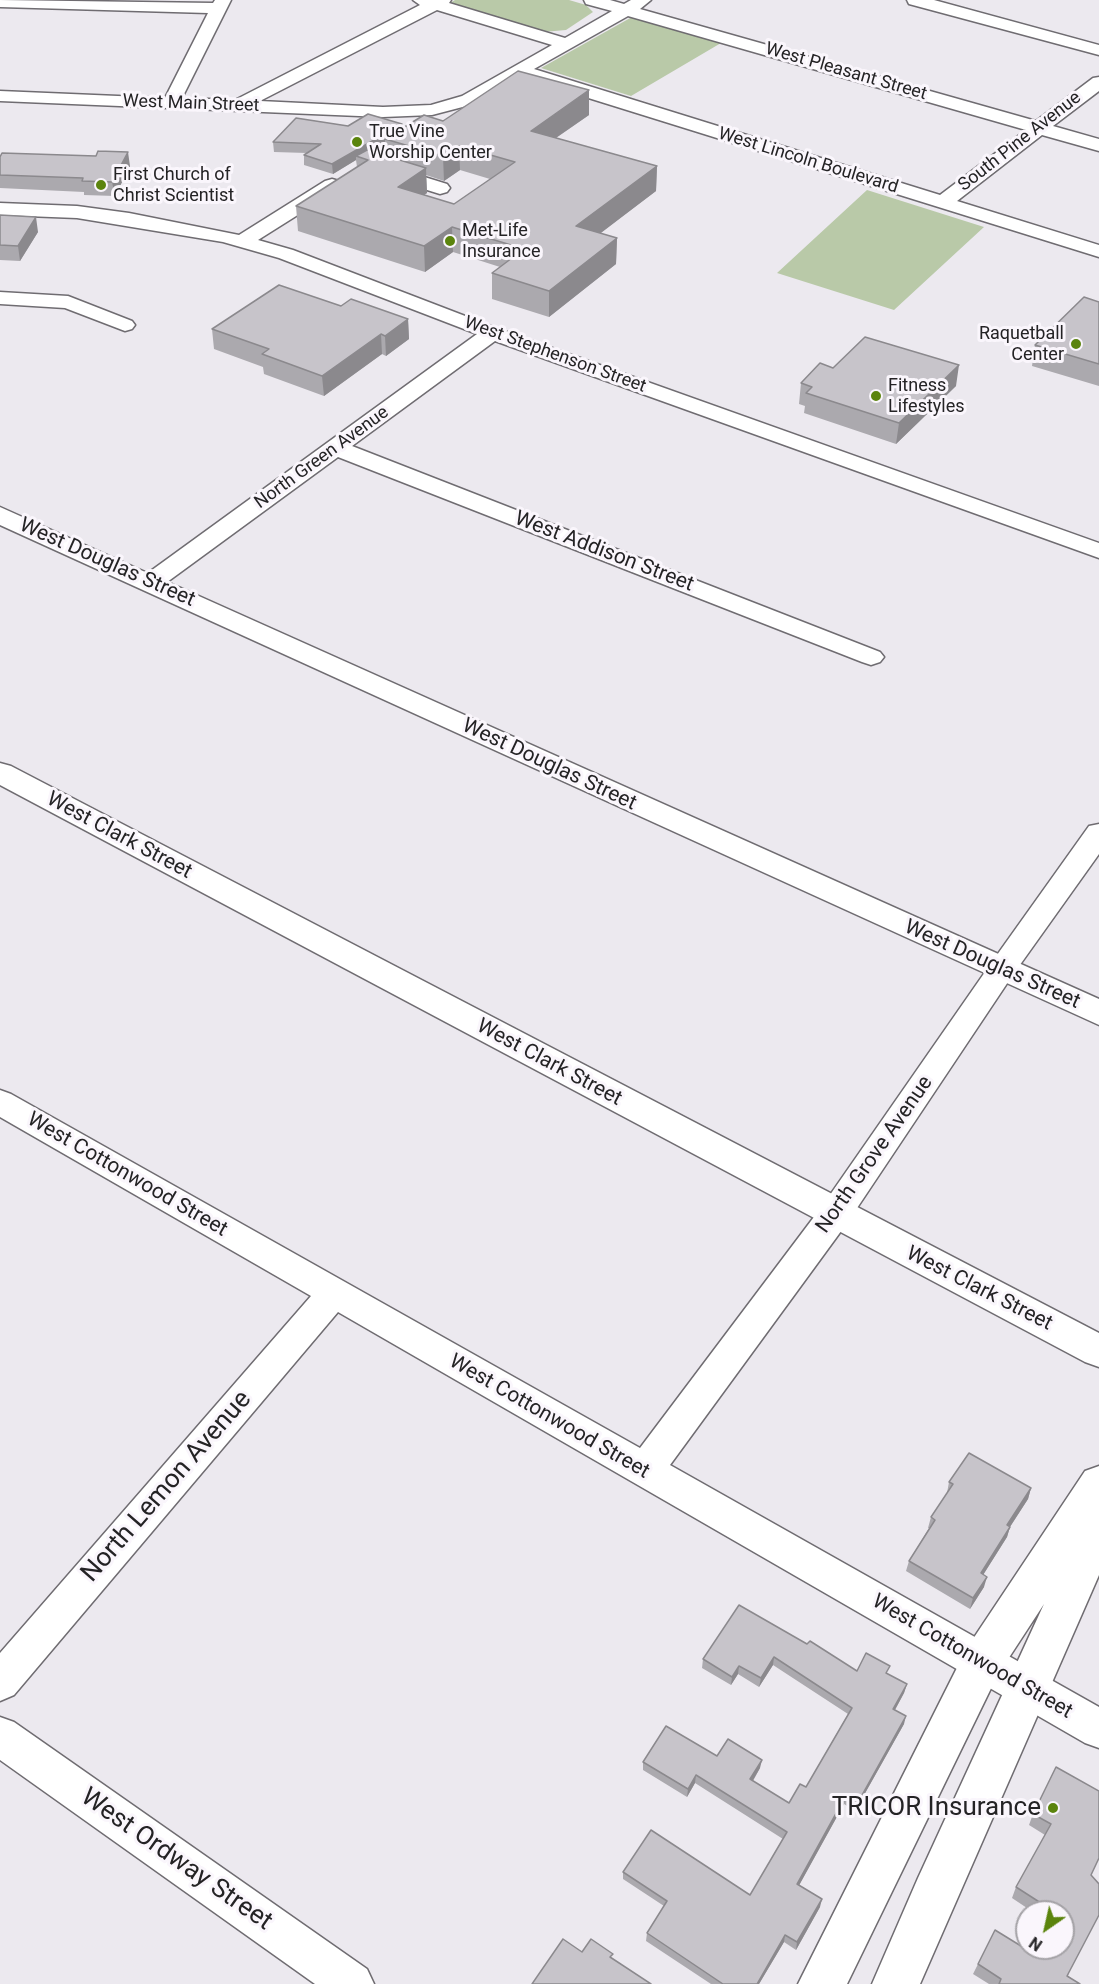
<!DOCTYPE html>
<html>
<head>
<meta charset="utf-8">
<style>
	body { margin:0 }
	#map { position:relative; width:1099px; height:1984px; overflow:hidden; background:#ece9ef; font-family:Roboto,sans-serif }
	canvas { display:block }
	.north { position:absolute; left:1015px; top:1900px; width:60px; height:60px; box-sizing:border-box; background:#faf6fc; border:2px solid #a4a2a6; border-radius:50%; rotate:214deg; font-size:16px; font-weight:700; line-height:24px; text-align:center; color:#242325 }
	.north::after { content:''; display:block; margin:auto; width:21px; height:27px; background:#5b840d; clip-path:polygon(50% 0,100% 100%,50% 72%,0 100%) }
</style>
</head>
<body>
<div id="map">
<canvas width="1099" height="1984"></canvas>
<div class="north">N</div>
</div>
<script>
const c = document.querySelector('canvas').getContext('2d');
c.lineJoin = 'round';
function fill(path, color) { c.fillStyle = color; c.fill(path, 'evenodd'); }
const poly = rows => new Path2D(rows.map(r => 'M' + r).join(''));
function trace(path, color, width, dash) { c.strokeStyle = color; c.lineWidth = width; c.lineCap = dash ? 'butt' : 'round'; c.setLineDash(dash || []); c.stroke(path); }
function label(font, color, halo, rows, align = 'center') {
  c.font = font + ' Roboto,sans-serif'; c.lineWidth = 6; c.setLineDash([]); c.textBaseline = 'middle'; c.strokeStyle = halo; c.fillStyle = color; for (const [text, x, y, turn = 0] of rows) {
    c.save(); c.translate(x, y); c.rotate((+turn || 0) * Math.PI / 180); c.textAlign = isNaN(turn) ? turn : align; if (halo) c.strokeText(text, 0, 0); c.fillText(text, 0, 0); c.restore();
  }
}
const green = poly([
	[455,0,569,0,586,5,593,12,566,30,543,32,448,4],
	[632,17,721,43,631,96,541,68],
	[867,190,984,227,894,310,777,273]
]);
const minor = poly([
	[0,0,213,3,215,0,231,0,182,98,235,100,420,5,413,0,451,0,449,3,565,38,612,11,586,4,584,0,610,0,624,4,631,0,651,0,640,9,1036,121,1093,78,1099,77,1099,91,1053,126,1099,139,1099,151,1042,135,957,201,1099,245,1099,257,521,77,474,104,432,115,383,117,0,101,0,91,165,98,208,13,0,7,0,0],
	[437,10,552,45,462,96,431,105,383,107,260,101,437,10],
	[628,16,1026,130,940,195,534,69,628,16],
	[907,0,934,0,1099,45,1099,55,909,4,907,0],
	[389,166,447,184,450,188,447,192,440,194,382,176,380,172,382,168,389,166],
	[332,179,339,181,342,185,339,189,258,240,293,250,499,329,1099,543,1099,558,495,341,352,446,880,652,884,657,880,662,871,665,862,662,338,457,159,588,150,590,141,588,138,583,141,578,477,334,279,258,223,242,77,218,0,215,0,203,77,206,129,213,239,235,325,181,332,179],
	[0,292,68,296,132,321,135,325,132,329,125,331,65,308,0,304,0,292],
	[1099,824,1099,854,1012,976,847,1223,670,1465,1099,1707,1099,1748,1085,1743,338,1312,14,1695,0,1701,0,1653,311,1296,0,1117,0,1090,11,1094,640,1448,823,1205,992,962,1089,826,1099,824],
	[0,1717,14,1722,367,1969,374,1984,315,1984,0,1760,0,1717]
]);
const major = poly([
	[0,507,1099,999,1099,1025,0,525,0,507],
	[0,763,11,766,1099,1333,1099,1367,1085,1362,0,785,0,763],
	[1099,1466,1099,1575,920,1984,872,1984,918,1878,1044,1604,997,1676,847,1984,798,1984,967,1648,1085,1471,1099,1466]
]);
const wall = poly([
	[589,115,556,138,657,166,656,191,600,233,617,238,616,264,549,317,492,299,492,273,500,267,453,252,425,272,298,231,296,206,357,167,356,160,333,174,304,165,304,155,307,153,274,152,273,142,348,126,402,129,443,121],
	[385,143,386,156,371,151],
	[460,170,490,179,454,204,424,195,427,193,426,175,444,181],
	[0,157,130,166,115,196,84,195,84,192,0,188],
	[0,215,38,232,20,261,0,260],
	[1099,302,1099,386,1032,366,1035,345],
	[341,306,408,319,409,339,386,356,382,354,324,396,264,374,263,367,214,349,212,329],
	[833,368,956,386,896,444,804,413,805,406,799,404,801,383],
	[949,1482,1031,1488,1028,1499,1010,1527,1007,1537,983,1575,984,1587,970,1609,906,1571,909,1561,929,1528,928,1528,931,1517,947,1493],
	[807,1644,857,1671,888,1674,907,1684,904,1693,895,1710,904,1724,855,1811,844,1804,799,1885,820,1907,796,1950,784,1942,759,1984,711,1984,646,1941,647,1933,664,1906,623,1879,623,1872,750,1895,783,1839,695,1783,687,1797,643,1770,643,1762,717,1756,760,1768,753,1781,789,1803,806,1787,848,1714,773,1665,759,1687,738,1674,731,1685,702,1668,703,1659],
	[1056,1767,1091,1875,1068,1976,1080,1984,989,1984,973,1974,978,1964,1021,1946,1063,1912,1033,1912,1012,1898,1016,1887,1045,1835,1029,1825,1033,1814]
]);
const shadedWall = poly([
	[589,90,589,115,531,155,531,131],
	[402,124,402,133,385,139,385,143,360,158,356,156,356,160,333,174,332,164],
	[459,146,460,170,444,181,443,156],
	[128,152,130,166,115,196,112,182],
	[657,166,656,191,576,252,576,226],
	[426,168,427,193,399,212,398,187],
	[36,217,38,232,20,261,18,246],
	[452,227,453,252,425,272,424,246],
	[617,238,616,264,549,317,549,291],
	[408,319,409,339,386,356,385,336],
	[381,334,382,354,324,396,322,376],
	[959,365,956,386,896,444,899,423],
	[1031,1488,1028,1499,1004,1536,1007,1525],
	[1010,1527,1007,1537,978,1583,981,1573],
	[987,1577,984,1587,970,1609,973,1598],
	[774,1657,773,1665,759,1687,761,1678],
	[739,1666,738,1674,731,1685,732,1677],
	[907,1684,904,1693,891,1717,893,1709],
	[906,1716,904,1724,855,1811,857,1804],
	[762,1760,760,1768,749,1787,750,1779],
	[696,1775,695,1783,687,1797,688,1789],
	[845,1797,844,1804,796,1891,797,1884],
	[822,1899,820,1907,796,1950,797,1942],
	[785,1935,784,1942,759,1984,757,1984]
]);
const building = poly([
	[518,71,589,90,531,131,657,166,576,226,617,238,549,291,492,273,524,249,452,227,424,246,296,206,368,160,356,156,367,150,426,168,398,187,454,204,515,162,459,146,443,156,385,139,424,115,443,121,518,71],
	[368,114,402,124,332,164,304,155,321,144,273,142,296,118,348,126,368,114],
	[98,151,128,152,112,182,82,181,83,178,0,175,0,157,2,153,96,156,98,151],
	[0,215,36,217,18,246,0,245,0,215],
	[279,285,341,306,351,299,408,319,385,336,381,334,322,376,262,354,269,349,212,329,279,285],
	[1084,297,1099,302,1099,364,1035,345,1084,297],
	[865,337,959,365,899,423,806,393,812,387,801,383,820,363,833,368,865,337],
	[969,1453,1031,1488,1007,1525,1010,1527,981,1573,987,1577,973,1598,909,1561,935,1520,931,1517,953,1484,949,1482,969,1453],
	[739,1605,807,1644,810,1641,857,1671,866,1653,890,1666,886,1673,907,1684,893,1709,906,1716,857,1804,845,1797,797,1884,822,1899,797,1942,785,1935,757,1984,723,1984,647,1933,667,1901,623,1872,651,1830,750,1895,787,1832,696,1775,688,1789,643,1762,666,1726,717,1756,728,1739,762,1760,750,1779,789,1803,800,1784,806,1787,852,1708,774,1657,761,1678,739,1666,732,1677,703,1659,739,1605],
	[1056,1767,1099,1791,1099,1858,1091,1875,1099,1884,1099,1915,1067,1976,1080,1984,999,1984,1001,1979,978,1964,995,1930,1021,1946,1027,1935,1027,1948,1063,1948,1063,1912,1040,1912,1044,1905,1016,1887,1051,1824,1033,1814,1056,1767],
	[563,1939,582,1952,591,1939,613,1954,610,1957,651,1984,532,1984,563,1939]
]);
const markers = [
	[357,142,6,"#5b840d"],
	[101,185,6,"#5b840d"],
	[450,241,6,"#5b840d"],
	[1076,344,6,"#5b840d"],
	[876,396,6,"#5b840d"],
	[1053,1808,6,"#5b840d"]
];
const farStreetnames = [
	["West Pleasant Street",846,72,16],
	["West Main Street",191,104,2],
	["South Pine Avenue",1020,142,-38],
	["West Lincoln Boulevard",808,161,17],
	["West Stephenson Street",555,355,20],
	["North Green Avenue",322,458,-36]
];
const farPoinames = [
	["True Vine",369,132],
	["Worship Center",369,153],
	["First Church of",113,175],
	["Christ Scientist",113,196],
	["Met-Life",462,231],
	["Insurance",462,252],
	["Raquetball",1064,334,"right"],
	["Center",1064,355,"right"],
	["Fitness",888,386],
	["Lifestyles",888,407]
];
const streetNames = [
	["West Addison Street",604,552,21],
	["West Douglas Street",107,563,24],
	["West Douglas Street",549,765,25],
	["West Clark Street",119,836,28],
	["West Douglas Street",992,965,24],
	["West Clark Street",549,1063,28],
	["North Grove Avenue",875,1155,-55],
	["West Cottonwood Street",127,1175,30],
	["West Clark Street",979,1289,27],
	["West Cottonwood Street",549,1417,30],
	["West Cottonwood Street",972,1657,30]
];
const nearStreetnames = [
	["North Lemon Avenue",167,1487,-49],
	["West Ordway Street",176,1860,35]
];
const nearPoinames = [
	["TRICOR Insurance",1041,1808]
];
fill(green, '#b9c9a8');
trace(minor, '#6f6c71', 3);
trace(major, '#6f6c71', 3);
fill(minor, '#fff');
fill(major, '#fff');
fill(wall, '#aba9ae');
fill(shadedWall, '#8b898d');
fill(building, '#c7c4ca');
trace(building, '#8b898d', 1.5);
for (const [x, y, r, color] of markers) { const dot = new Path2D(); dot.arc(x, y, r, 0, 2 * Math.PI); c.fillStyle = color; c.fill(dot); trace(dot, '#faf6fc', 2); }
label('18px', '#242325', '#faf6fc', farStreetnames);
label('18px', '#242325', '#faf6fc', farPoinames, 'left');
label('21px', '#242325', '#faf6fc', streetNames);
label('26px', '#242325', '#faf6fc', nearStreetnames);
label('26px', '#242325', '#faf6fc', nearPoinames, 'right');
</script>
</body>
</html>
